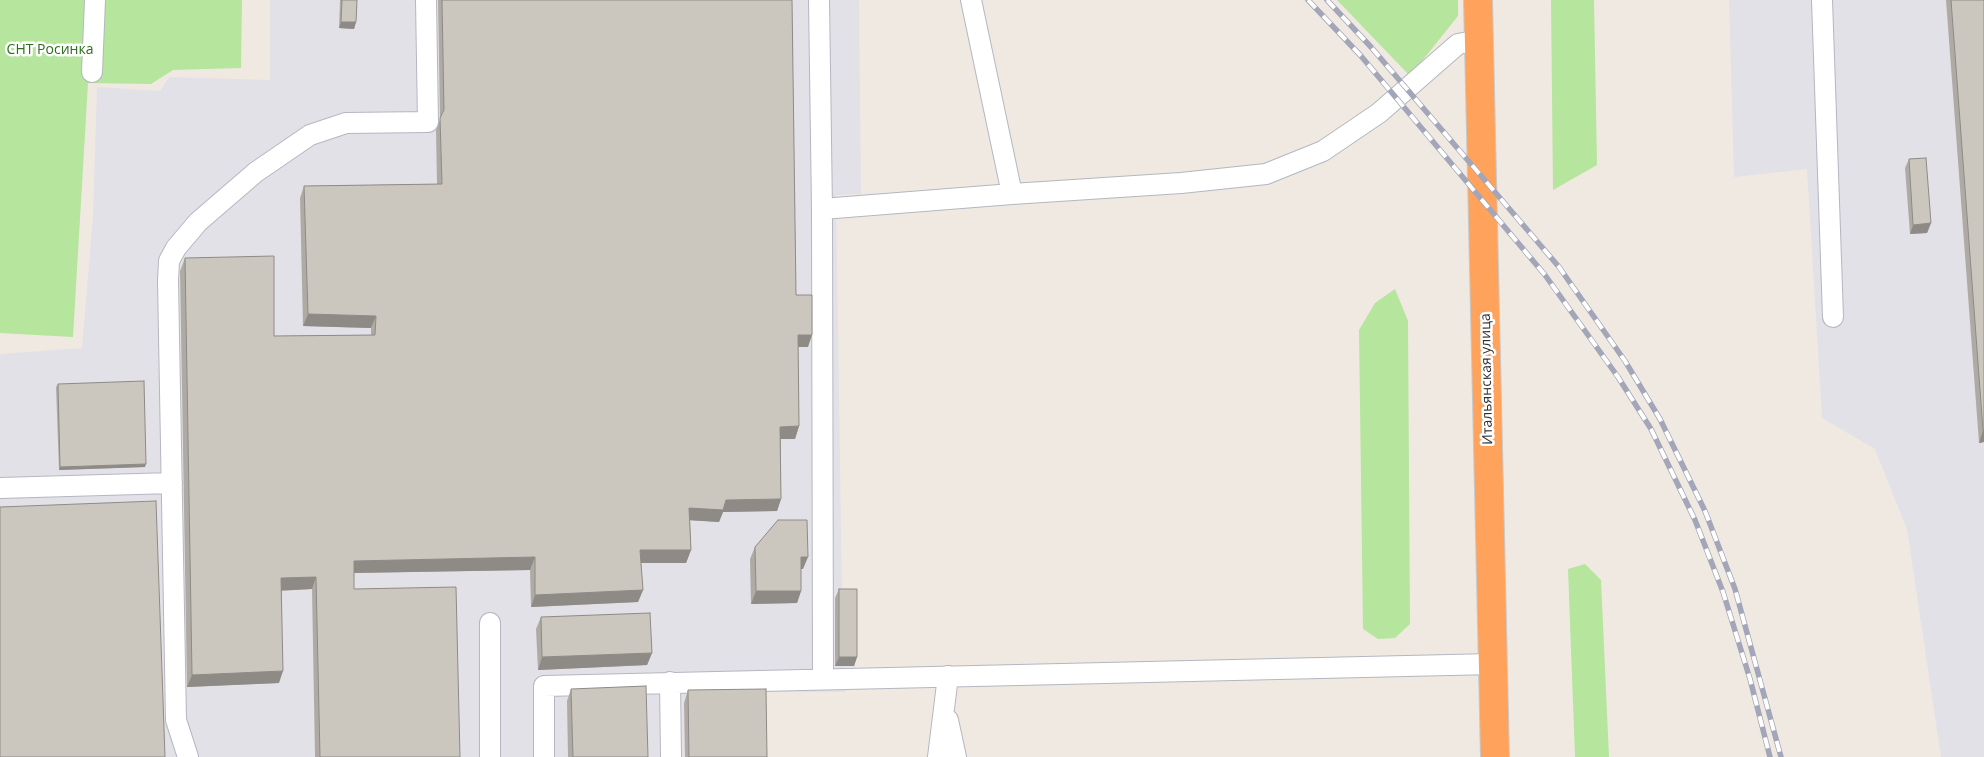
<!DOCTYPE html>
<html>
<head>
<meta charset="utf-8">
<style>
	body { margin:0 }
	canvas { display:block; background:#efe9e1 }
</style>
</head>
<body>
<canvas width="1984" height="757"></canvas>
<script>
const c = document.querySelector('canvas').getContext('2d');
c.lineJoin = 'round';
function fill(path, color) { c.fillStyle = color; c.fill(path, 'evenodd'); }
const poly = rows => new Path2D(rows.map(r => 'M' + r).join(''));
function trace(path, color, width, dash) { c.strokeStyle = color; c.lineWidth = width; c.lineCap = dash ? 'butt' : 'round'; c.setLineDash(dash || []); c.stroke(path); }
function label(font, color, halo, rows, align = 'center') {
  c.font = font + ' "Open Sans",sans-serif'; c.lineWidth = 5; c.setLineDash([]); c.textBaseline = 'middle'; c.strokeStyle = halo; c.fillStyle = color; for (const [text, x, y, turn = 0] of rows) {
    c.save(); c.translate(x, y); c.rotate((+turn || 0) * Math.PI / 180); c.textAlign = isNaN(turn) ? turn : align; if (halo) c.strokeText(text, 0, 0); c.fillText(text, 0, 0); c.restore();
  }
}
const industrial = poly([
	[270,0,859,0,861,194,836,195,842,597,855,597,855,667,846,667,846,692,766,692,766,757,0,757,0,354,82,348,93,217,97,87,160,91,169,77,270,80],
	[1729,0,1984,0,1984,757,1941,757,1907,529,1875,449,1822,418,1807,169,1734,177]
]);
const green = poly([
	[0,0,242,0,241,68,173,70,151,84,88,83,73,337,0,333],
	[1337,0,1458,0,1458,16,1410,76],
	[1551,0,1594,0,1597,165,1553,190],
	[1395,289,1408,321,1410,624,1395,638,1378,639,1363,629,1359,330,1375,303],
	[1585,564,1601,580,1609,757,1575,757,1568,569]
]);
const minor = poly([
	[819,0,822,209,823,679],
	[971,0,1012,194,1181,183,1266,174,1323,151,1379,113,1458,44,1479,40],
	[1822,0,1833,317],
	[92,72,95,0],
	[822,209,1012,194],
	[0,488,172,483],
	[490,623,490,757],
	[670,682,671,757],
	[948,720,956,757],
	[188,757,176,720,168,281,169,261,176,248,198,222,256,172,310,135,346,123,428,122,426,0],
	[544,757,544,686,1493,664],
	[938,757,948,676]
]);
const highway = poly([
	[1478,0,1495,757]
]);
const rail = poly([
	[1308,0,1361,56,1545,275,1618,377,1651,429,1695,520,1723,592,1750,679,1770,757],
	[1327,0,1371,47,1559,267,1625,361,1660,419,1705,511,1735,589,1781,757]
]);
const wall = poly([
	[340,0,357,0,356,22,354,29,339,28],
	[438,0,792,0,796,295,808,347,798,347,799,426,795,439,781,439,781,499,777,511,723,512,719,522,690,520,691,550,686,563,641,563,643,590,638,602,531,607,530,570,354,573,354,589,460,757,315,757,312,589,282,590,279,683,187,687,180,271,185,258,274,336,371,335,371,328,303,326,300,198,304,186,437,184,436,130,440,120],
	[1946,0,1984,0,1984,442,1979,443],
	[1909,159,1931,223,1927,233,1910,234,1905,168],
	[58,384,145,467,59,470,56,387],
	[755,547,803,569,801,569,801,591,797,603,751,604,750,559],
	[839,589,857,657,854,666,835,666,835,598],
	[541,617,652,653,647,665,538,670,536,629],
	[571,689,648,757,568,757,567,701],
	[688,690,767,757,685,757,684,703]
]);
const shadedWall = poly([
	[341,22,356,22,354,29,339,28],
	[1931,223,1927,233,1910,234,1913,225],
	[308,314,376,316,371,328,303,326],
	[798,335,812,335,808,347,794,347],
	[799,426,795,439,776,439,780,427],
	[1983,430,1984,430,1984,442,1979,443],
	[146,464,145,467,59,470,60,467],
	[781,499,777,511,723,512,719,522,685,520,689,508,726,500],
	[640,550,691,550,686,563,636,563],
	[535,557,530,570,349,573,354,561],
	[801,557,808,557,803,569,796,569],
	[316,577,312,589,277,591,281,578],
	[643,590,638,602,531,607,535,595],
	[756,591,801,591,797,603,751,604],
	[652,653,647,665,538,670,542,657],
	[839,657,857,657,854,666,835,666],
	[283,671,279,683,187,687,192,675]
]);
const building = poly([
	[342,0,357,0,356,22,341,22,342,0],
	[442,0,792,0,796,295,812,295,812,335,798,335,799,426,780,427,781,499,726,500,723,510,689,508,691,550,640,550,643,590,535,595,535,557,354,561,354,589,456,587,460,757,320,757,316,577,281,578,283,671,192,675,185,258,274,256,274,336,375,335,376,316,308,314,304,186,442,184,440,118,444,110,442,0],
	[1951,0,1984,0,1984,430,1983,430,1951,0],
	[1926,158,1931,223,1913,225,1909,159,1926,158],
	[144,381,146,464,60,467,58,384,144,381],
	[156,501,165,757,0,757,0,507,156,501],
	[778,520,807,520,808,557,801,557,801,591,756,591,755,547,778,520],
	[839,589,857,589,857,657,839,657,839,589],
	[650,613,652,653,542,657,541,617,650,613],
	[646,686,648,757,573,757,571,689,646,686],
	[766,689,767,757,689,757,688,690,766,689]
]);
const parkNames = [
	["СНТ Росинка",50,50]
];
const streetNames = [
	["Итальянская улица",1487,379,-91]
];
fill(industrial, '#e3e1e8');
fill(green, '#b6e59e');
trace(minor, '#b4b7c1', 22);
trace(highway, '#c9c9c9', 30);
trace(minor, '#fff', 20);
trace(highway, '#ffa35c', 28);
trace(rail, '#a3a6b8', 5.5);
trace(rail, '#fff', 4, [11]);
fill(wall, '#afaba4');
fill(shadedWall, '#8e8b86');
fill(building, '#cbc7bf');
trace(building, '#8e8b86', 1);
label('14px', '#2c6e1b', '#fff', parkNames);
label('14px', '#2e2e2e', '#fff', streetNames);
</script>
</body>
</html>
